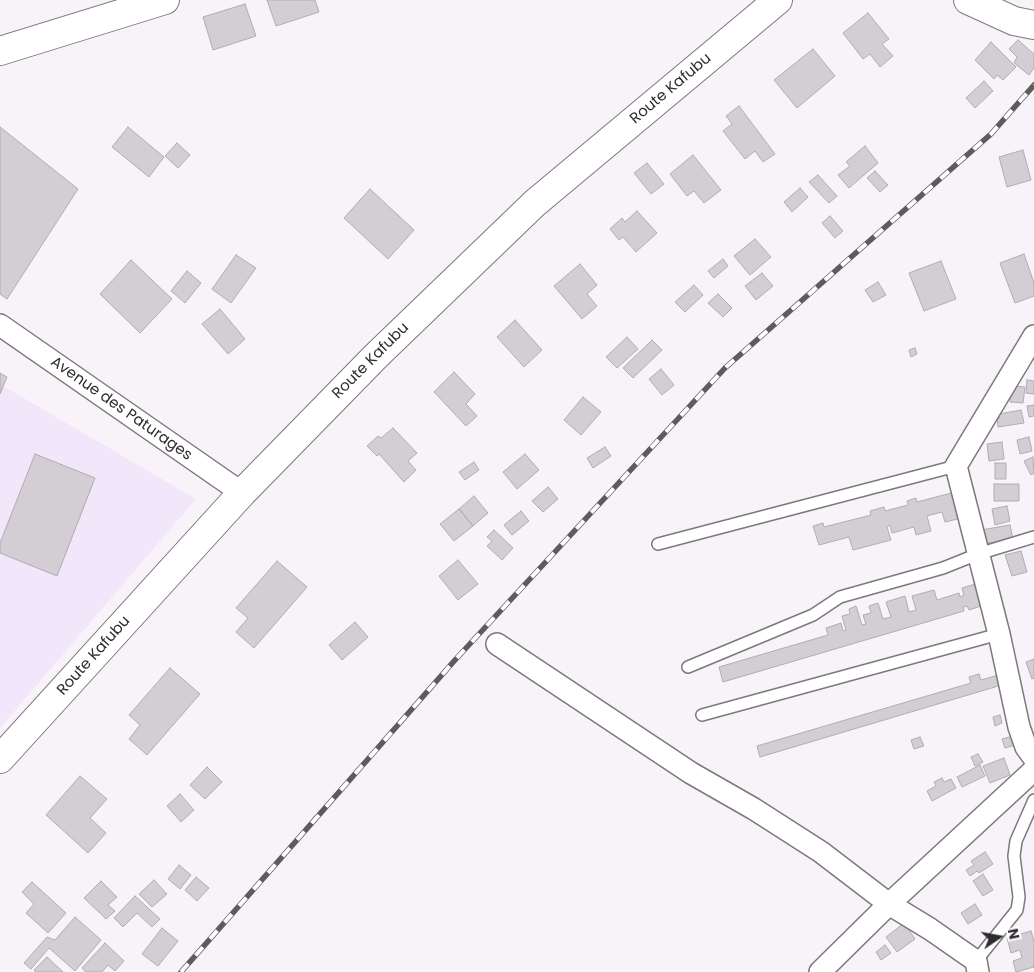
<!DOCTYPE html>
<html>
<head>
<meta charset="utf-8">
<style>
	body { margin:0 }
	#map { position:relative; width:1034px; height:972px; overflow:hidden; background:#f8f3f9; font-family:Poppins,sans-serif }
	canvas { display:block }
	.north { position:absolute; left:974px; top:912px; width:50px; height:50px; -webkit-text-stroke:4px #fff; paint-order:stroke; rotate:78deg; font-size:14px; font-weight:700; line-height:20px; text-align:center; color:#2e2c2e }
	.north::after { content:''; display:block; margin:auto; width:18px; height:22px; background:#2e2c2e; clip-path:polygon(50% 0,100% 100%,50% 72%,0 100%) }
</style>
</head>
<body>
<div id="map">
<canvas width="1034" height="972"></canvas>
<div class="north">N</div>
</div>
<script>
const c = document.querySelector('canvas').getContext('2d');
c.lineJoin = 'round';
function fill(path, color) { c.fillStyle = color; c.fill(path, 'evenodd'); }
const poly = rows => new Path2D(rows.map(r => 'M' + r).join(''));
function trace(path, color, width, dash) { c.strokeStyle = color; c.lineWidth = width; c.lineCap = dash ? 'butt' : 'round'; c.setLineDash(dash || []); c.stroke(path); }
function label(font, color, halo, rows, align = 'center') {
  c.font = font + ' Poppins,sans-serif'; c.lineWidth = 4; c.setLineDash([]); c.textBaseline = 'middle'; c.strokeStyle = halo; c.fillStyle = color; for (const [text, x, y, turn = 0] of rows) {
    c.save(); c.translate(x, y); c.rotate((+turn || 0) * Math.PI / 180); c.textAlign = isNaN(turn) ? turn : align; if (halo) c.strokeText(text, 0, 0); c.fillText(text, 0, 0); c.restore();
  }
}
const industrial = poly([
	[0,384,196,499,0,728]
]);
const building = poly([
	[267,0,315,0,319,12,276,26,267,0],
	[245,4,256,36,213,50,203,17,245,4],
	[868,13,889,39,882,44,893,56,880,67,870,54,863,59,843,33,868,13],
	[1018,40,1034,54,1034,68,1029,75,1014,63,1017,57,1009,49,1018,40],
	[991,42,1016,67,1003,80,997,75,994,79,975,60,991,42],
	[813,49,835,76,797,108,774,80,813,49],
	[984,81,993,91,975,108,966,98,984,81],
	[739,106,775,154,763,162,755,151,745,159,723,131,732,124,726,116,739,106],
	[0,127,78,189,7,299,0,294,0,127],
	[128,127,164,157,149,177,112,147,128,127],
	[177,143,190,155,178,168,165,156,177,143],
	[865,146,878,163,849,188,838,175,850,166,846,162,865,146],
	[1023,150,1031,180,1007,187,999,157,1023,150],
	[693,155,721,190,704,203,694,191,687,196,670,174,693,155],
	[647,163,664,184,651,194,634,173,647,163],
	[875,171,888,185,880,192,867,178,875,171],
	[818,175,837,196,829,203,809,182,818,175],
	[800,188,808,197,792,212,784,202,800,188],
	[370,189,414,230,388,259,344,218,370,189],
	[637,211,657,233,636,252,623,237,619,240,610,229,622,218,625,222,637,211],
	[830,216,843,231,835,238,822,223,830,216],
	[755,239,771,257,750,275,734,256,755,239],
	[1024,254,1034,283,1034,296,1015,303,1000,263,1024,254],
	[236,255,256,268,231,303,212,289,236,255],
	[723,259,728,266,714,278,708,271,723,259],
	[131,260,172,299,140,333,100,294,131,260],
	[941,261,956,299,924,311,909,273,941,261],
	[580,264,597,285,587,294,597,306,582,319,554,286,580,264],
	[187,271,201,283,185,303,171,291,187,271],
	[762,273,773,286,756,300,745,286,762,273],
	[878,282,886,295,873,302,865,290,878,282],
	[694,285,703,295,685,312,675,302,694,285],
	[718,294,732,308,723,317,708,303,718,294],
	[220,309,245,339,228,354,202,324,220,309],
	[515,320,542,350,524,367,497,337,515,320],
	[627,337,638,349,617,368,606,357,627,337],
	[652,340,662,350,633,378,623,368,652,340],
	[915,348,917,354,911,357,909,350,915,348],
	[661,369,674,385,662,395,649,379,661,369],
	[454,372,475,394,466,404,477,416,466,426,434,392,454,372],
	[0,373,7,377,0,394,0,373],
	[1027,380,1034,381,1034,394,1026,393,1027,380],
	[1012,386,1025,387,1023,403,1010,402,1012,386],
	[583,397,601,412,581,435,564,420,583,397],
	[1034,405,1034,416,1029,417,1027,406,1034,405],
	[1021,410,1024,423,998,427,997,419,1000,418,999,414,1021,410],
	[393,428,417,453,408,461,416,470,404,482,379,454,377,456,367,446,378,436,381,438,393,428],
	[1029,437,1032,451,1020,454,1017,440,1029,437],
	[1002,442,1004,459,989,461,987,444,1002,442],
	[605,447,611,456,593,468,587,458,605,447],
	[35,454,95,478,57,576,0,553,0,543,35,454],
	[525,454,539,470,517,489,503,472,525,454],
	[1033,457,1034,473,1031,475,1024,461,1033,457],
	[474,462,479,470,465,480,459,472,474,462],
	[995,463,1006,463,1006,479,995,479,995,463],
	[994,484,1019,484,1019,501,994,501,994,484],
	[548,487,558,499,543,512,532,501,548,487],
	[955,492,962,518,945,522,942,512,927,516,931,531,916,535,914,527,892,533,890,525,887,527,891,540,853,550,849,537,819,545,813,526,823,523,824,527,871,515,870,511,884,507,885,511,908,505,907,501,916,498,917,502,955,492],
	[474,496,488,513,473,526,459,509,474,496],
	[1007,506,1010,521,995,525,992,509,1007,506],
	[459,509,473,526,454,541,440,524,459,509],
	[521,511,529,521,512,535,504,525,521,511],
	[1010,525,1013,539,983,544,981,530,1010,525],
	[494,530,513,548,502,560,487,546,492,541,487,537,494,530],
	[1021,551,1027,572,1012,576,1005,555,1021,551],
	[458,560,478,584,458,600,439,576,458,560],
	[277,561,307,587,254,648,236,632,248,618,236,608,277,561],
	[975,584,981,606,969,610,967,606,963,607,964,611,723,682,719,667,828,635,826,628,841,623,843,631,846,630,842,616,850,614,849,609,856,606,862,625,866,624,863,615,871,613,869,606,878,603,883,619,891,617,886,602,905,596,909,612,916,610,912,596,934,590,937,600,959,593,960,597,964,595,962,588,975,584],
	[355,622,368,637,342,660,329,645,355,622],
	[1034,659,1034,678,1032,679,1026,662,1034,659],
	[170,668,200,694,147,755,129,739,140,725,129,715,170,668],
	[979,674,981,680,1002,674,1005,684,760,757,757,746,971,683,969,677,979,674],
	[1000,715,1002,723,995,726,993,717,1000,715],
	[1013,736,1015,745,1005,748,1002,739,1013,736],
	[920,737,924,746,914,749,911,740,920,737],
	[978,754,983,762,975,766,971,757,978,754],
	[1004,758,1010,775,990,783,983,766,1004,758],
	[980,765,985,776,962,787,957,777,980,765],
	[207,767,222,782,205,799,190,785,207,767],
	[80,776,107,799,90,818,106,833,88,853,46,815,80,776],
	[942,778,944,782,951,779,956,788,932,801,927,791,936,786,934,782,942,778],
	[180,794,194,810,181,822,167,806,180,794],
	[985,852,993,864,979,873,977,871,970,876,966,870,974,865,971,861,985,852],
	[179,865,191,875,180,889,168,879,179,865],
	[983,874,993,890,983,896,973,881,983,874],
	[196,877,209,888,197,901,185,890,196,877],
	[154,880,167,894,152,907,139,894,154,880],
	[101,881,117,897,108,905,115,911,106,919,84,898,101,881],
	[32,882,66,913,48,933,26,913,34,904,22,892,32,882],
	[135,896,160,919,152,927,137,913,123,927,114,918,135,896],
	[975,904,982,915,968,924,961,913,975,904],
	[75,917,101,940,75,971,49,948,31,969,24,963,47,937,55,940,75,917],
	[904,923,915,939,897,952,886,937,904,923],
	[162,928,178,941,158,966,142,954,162,928],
	[1031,931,1034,941,1034,967,1016,972,1013,961,1022,958,1020,950,1011,953,1007,938,1031,931],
	[105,943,124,961,115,971,108,965,102,972,86,972,82,968,105,943],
	[885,945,891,953,881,960,876,952,885,945],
	[47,957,63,972,36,972,34,970,47,957]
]);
const service = poly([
	[658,544,956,466],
	[688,667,813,615,840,597,943,568,978,554,1034,537],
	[702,715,999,634],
	[976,961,1017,910,1019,897,1014,856,1016,841,1034,800]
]);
const minor = poly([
	[0,325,242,493],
	[1034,336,956,466,999,634,1019,727,1026,747,1034,758],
	[497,644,691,773,754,809,821,852,889,904,930,929,976,961,978,972],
	[820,972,889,904,1034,770]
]);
const tertiary = poly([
	[968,0,1014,21,1034,25]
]);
const secondary = poly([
	[0,51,165,0],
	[0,759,242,493,376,356,535,203,778,0]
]);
const rail = poly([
	[181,972,455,660,725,368,991,134,1034,85]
]);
const streetNames = [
	["Route Kafubu",671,89,-40],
	["Route Kafubu",371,361,-45],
	["Avenue des Paturages",121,409,35],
	["Route Kafubu",94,656,-48]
];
fill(industrial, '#f2e6fb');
fill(building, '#d2ced3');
trace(building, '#b0acb1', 1);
trace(service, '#7c787c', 14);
trace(minor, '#7c787c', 24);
trace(tertiary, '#7c787c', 30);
trace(secondary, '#7c787c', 30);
trace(service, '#fff', 11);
trace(minor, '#fff', 21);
trace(tertiary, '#fff', 28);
trace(secondary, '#fff', 28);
trace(rail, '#5d5b5e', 5.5);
trace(rail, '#fff', 4, [11]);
label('15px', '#2e2c2e', '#fff', streetNames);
</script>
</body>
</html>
